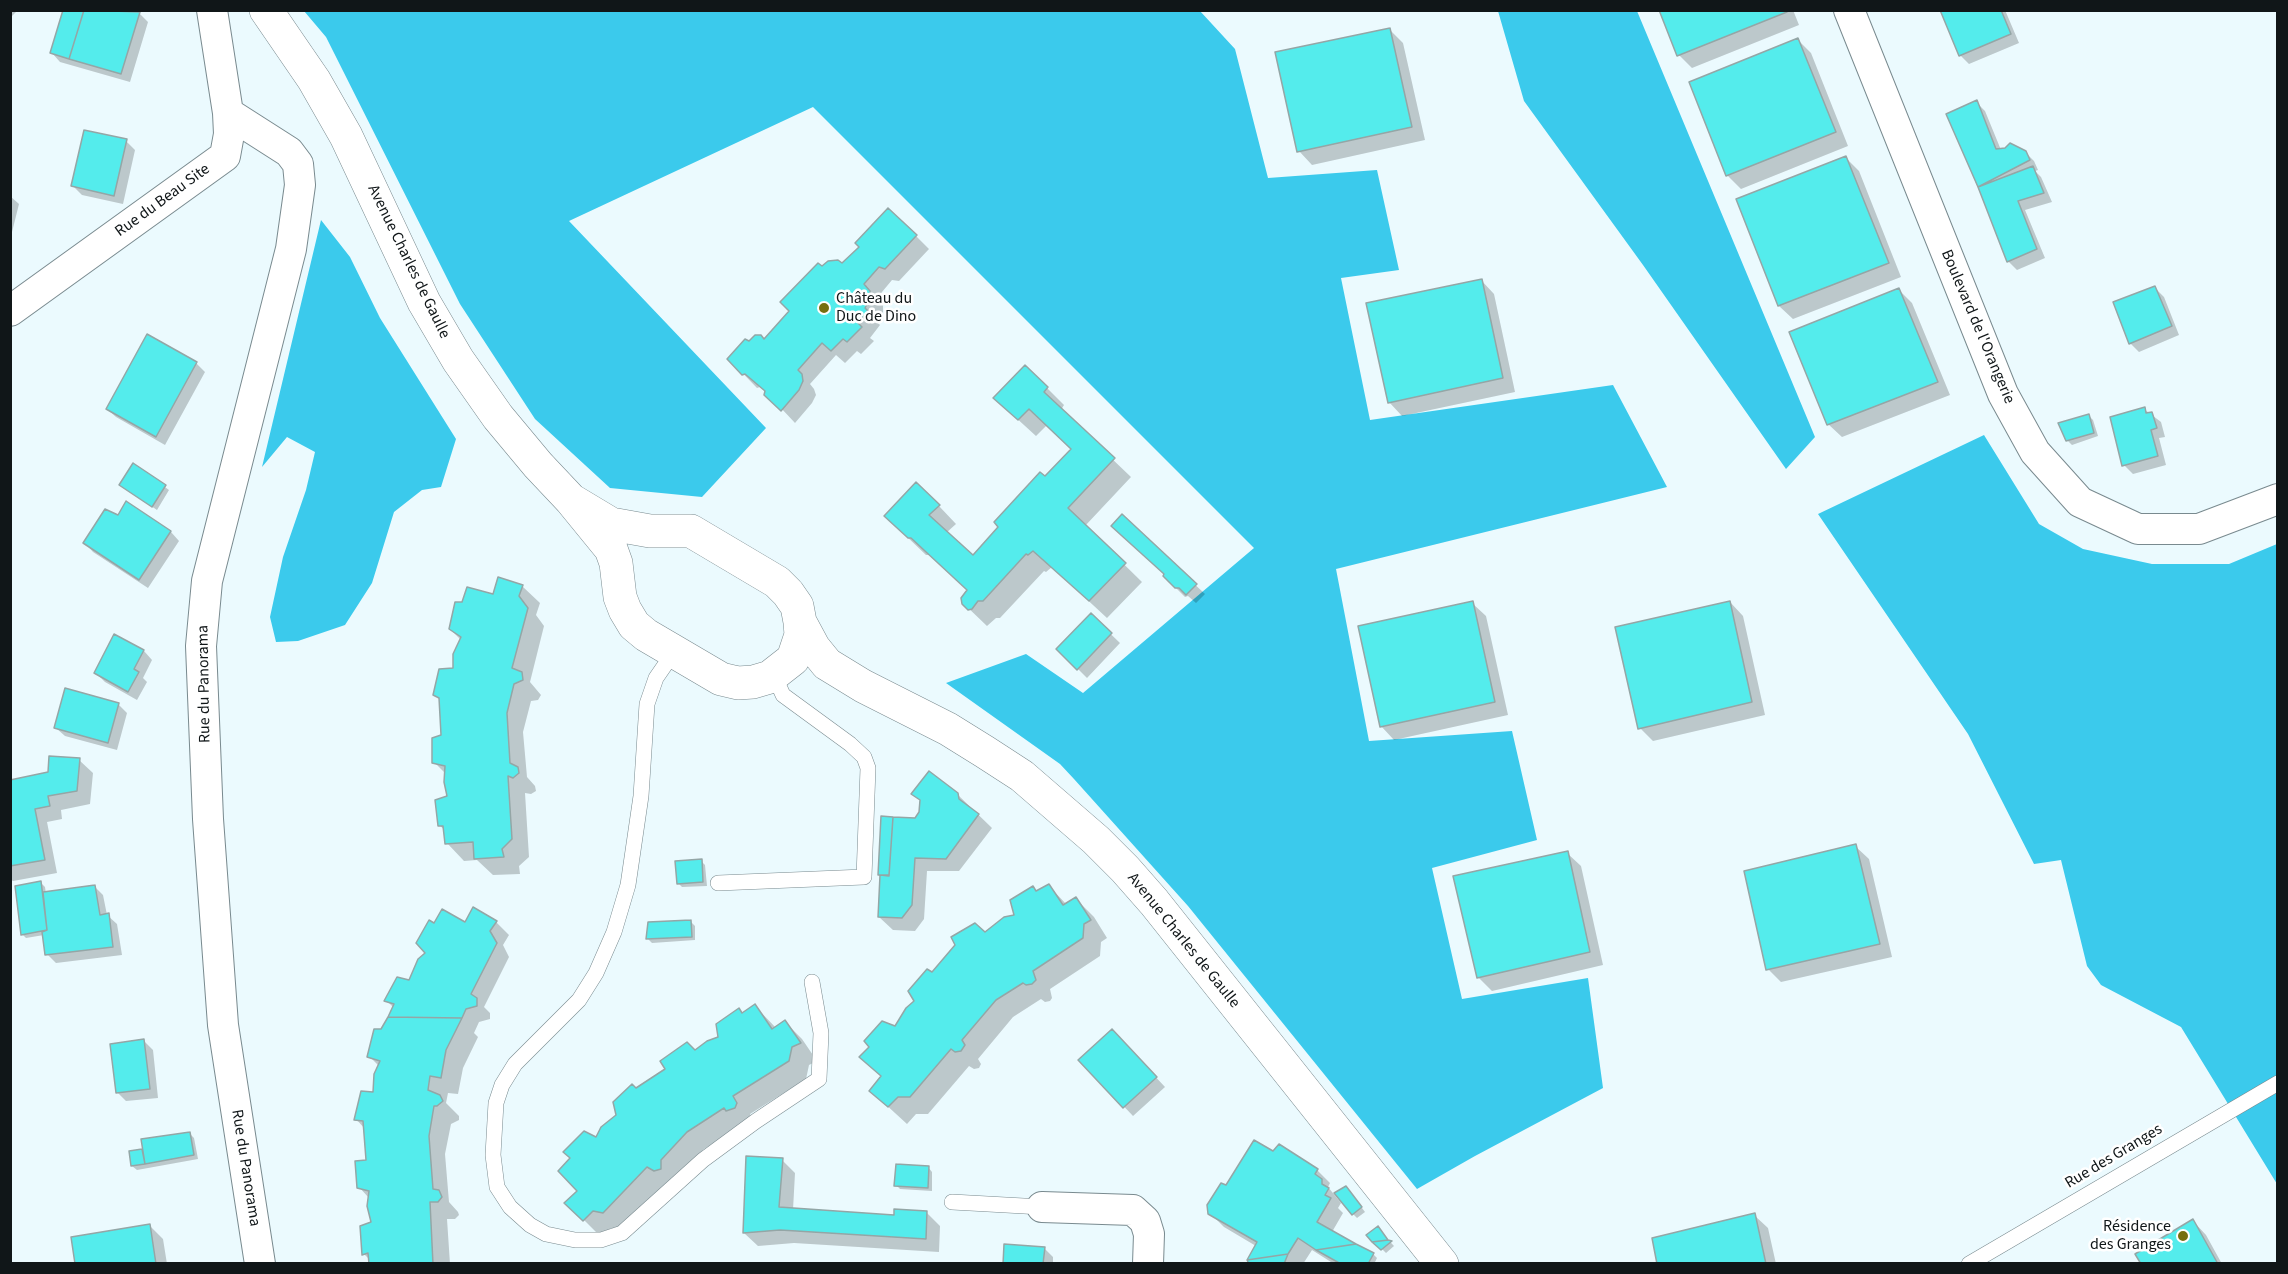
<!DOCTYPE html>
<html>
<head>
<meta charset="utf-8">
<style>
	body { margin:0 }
	#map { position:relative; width:2288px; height:1274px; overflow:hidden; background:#ebfafe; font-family:"Source Sans 3",sans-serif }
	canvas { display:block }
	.frame { position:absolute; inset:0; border:12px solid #101618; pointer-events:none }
</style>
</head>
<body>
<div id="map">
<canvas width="2288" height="1274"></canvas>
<div class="frame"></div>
</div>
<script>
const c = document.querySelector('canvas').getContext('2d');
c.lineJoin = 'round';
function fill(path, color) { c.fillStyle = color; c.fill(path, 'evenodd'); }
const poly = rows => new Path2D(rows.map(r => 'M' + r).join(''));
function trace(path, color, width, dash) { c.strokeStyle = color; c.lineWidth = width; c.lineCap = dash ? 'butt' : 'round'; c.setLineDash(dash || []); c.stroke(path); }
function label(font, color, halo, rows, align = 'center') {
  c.font = font + ' "Source Sans 3",sans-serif'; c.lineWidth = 5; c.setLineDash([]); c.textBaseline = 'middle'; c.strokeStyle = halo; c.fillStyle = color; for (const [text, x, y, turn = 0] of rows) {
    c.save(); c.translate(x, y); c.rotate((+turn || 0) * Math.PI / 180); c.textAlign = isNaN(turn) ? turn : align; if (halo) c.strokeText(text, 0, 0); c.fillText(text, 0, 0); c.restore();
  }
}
const forest = poly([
	[304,11,1200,11,1235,49,1268,178,1377,170,1399,270,1341,278,1370,420,1613,385,1667,487,1336,569,1369,741,1512,731,1537,840,1432,868,1462,999,1588,978,1603,1088,1475,1156,1417,1189,1188,906,1074,779,1060,764,946,683,1026,654,1083,693,1254,548,813,107,569,221,766,428,702,497,610,488,535,419,460,304,326,37],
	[1498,11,1637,11,1815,437,1786,469,1643,265,1524,101],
	[321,220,350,257,380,318,456,439,441,487,422,490,394,512,372,583,345,625,298,641,276,642,270,617,283,557,306,490,315,452,287,437,262,467],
	[1984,435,2039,524,2083,549,2152,564,2229,564,2277,544,2277,1184,2181,1027,2101,985,2087,966,2061,860,2034,864,1968,734,1818,514]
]);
const shadow = poly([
	[10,10,18,10,10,18],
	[64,10,131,10,139,13,148,22,130,82,60,62,52,53],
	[1661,10,1793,10,1799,25,1692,68,1679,55],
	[1942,10,2005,10,2019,43,1969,64,1960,55],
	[1390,30,1403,43,1425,140,1312,165,1299,151],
	[1798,40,1811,53,1848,146,1741,189,1727,175],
	[1976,102,1985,111,2001,150,2025,152,2034,161,2038,170,2035,171,2041,177,2052,202,2025,210,2045,258,2017,270,2008,261,1948,115],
	[126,141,135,150,123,204,82,195,73,186],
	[1846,158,1859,171,1901,277,1793,319,1779,306,1738,200],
	[10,196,19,204,10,240],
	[916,236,929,249,899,281,892,280,877,298,883,306,883,313,877,322,880,325,870,338,874,341,861,354,857,351,845,363,836,355,810,384,814,389,816,395,812,403,795,423,766,392,760,387,757,388,729,359,750,343,764,341,791,311,822,267,843,265],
	[1481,280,1494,294,1515,392,1402,416,1389,402],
	[2155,288,2164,297,2179,335,2139,352,2130,343],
	[1899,290,1912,303,1950,395,1842,437,1828,424],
	[196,363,205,372,165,445,116,417,107,409],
	[1047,388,1064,405,1061,410,1131,477,1085,526,1142,582,1107,618,1052,567,1046,572,1044,571,1000,618,996,618,987,626,963,603,969,591,930,555,926,555,903,533,939,506,956,524,946,533,973,557,1073,449,1047,425,1036,436,1013,415],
	[2144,409,2161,422,2165,437,2159,438,2166,465,2133,474,2124,465],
	[2089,416,2093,420,2098,436,2072,445,2067,440],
	[134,465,169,490,157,510,120,485],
	[126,504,171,532,179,541,148,588,93,552,85,543,118,517],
	[1122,516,1205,594,1196,603,1188,596,1185,597,1164,576,1166,574],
	[522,586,540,603,536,615,544,626,530,682,541,695,538,700,531,701,523,732,527,777,535,786,536,791,531,794,525,793,529,857,519,866,520,874,493,875,477,860,464,861,447,843,446,831,439,825,449,797,446,774,434,762,443,736,441,701,435,695,454,669,461,640,450,629,494,596],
	[1730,602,1743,616,1765,715,1653,741,1640,728],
	[1472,603,1486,616,1508,715,1394,740,1381,726],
	[1091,615,1120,643,1087,678,1058,649],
	[144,651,152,660,143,678,147,682,137,700,105,682,96,673],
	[118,704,127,713,117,750,65,736,56,728],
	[79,760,93,773,90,804,61,810,62,819,47,822,57,873,13,881,10,879,10,791],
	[913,794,957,794,992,828,959,871,927,871,924,919,915,931,893,930,879,917,883,818,916,819,921,812,921,801],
	[1855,846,1869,859,1892,957,1781,982,1768,969],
	[1567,853,1581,866,1603,965,1492,991,1478,977],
	[701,861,705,865,707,886,682,887,678,883],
	[41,883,45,887,46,894,94,886,103,895,107,915,117,924,122,955,56,963,47,954,44,935,26,938,22,934],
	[1049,886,1067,905,1076,899,1094,917,1107,938,1101,942,1100,956,1050,989,1052,998,1050,1001,1045,1002,1041,999,1013,1017,978,1059,981,1064,979,1068,974,1069,969,1066,928,1114,916,1114,907,1124,871,1091,882,1077,861,1057,895,1027,916,1002,932,974,985,934,1016,916,1037,892],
	[496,922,509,935,503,945,509,957,484,1007,490,1013,490,1019,479,1022,474,1033,478,1037,463,1068,458,1094,448,1093,446,1103,459,1116,459,1120,451,1124,445,1154,449,1202,458,1212,459,1215,455,1219,447,1219,450,1264,370,1264,370,1260,364,1254,372,1223,369,1198,359,1187,367,1161,365,1129,356,1119,374,1094,379,1066,369,1056,394,1008,386,1000,410,982,427,953,434,925],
	[691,922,695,926,695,940,652,943,648,939],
	[755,1006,776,1028,785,1022,802,1039,817,1061,809,1065,806,1079,750,1114,753,1121,742,1125,704,1149,678,1177,672,1188,666,1184,620,1230,611,1228,602,1238,567,1203,579,1191,571,1158,597,1139,618,1115,636,1090,720,1038,739,1010,744,1014],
	[1121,1040,1165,1087,1133,1116,1080,1060],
	[144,1041,153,1050,158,1098,126,1101,117,1092],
	[190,1134,194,1138,198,1159,137,1170,132,1166,131,1152,144,1150],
	[1273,1153,1317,1170,1330,1183,1328,1187,1341,1203,1338,1208,1343,1213,1332,1232,1373,1254,1377,1258,1374,1264,1331,1262,1312,1250,1303,1264,1251,1264,1256,1246,1224,1227,1210,1213,1226,1187],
	[782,1160,795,1173,793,1210,895,1217,926,1212,940,1226,939,1252,794,1243,758,1246,744,1233],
	[928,1167,932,1172,932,1191,900,1189,896,1185],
	[1350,1192,1365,1212,1357,1218,1353,1214],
	[1754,1215,1768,1228,1776,1264,1659,1264],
	[2193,1221,2206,1235,2222,1264,2143,1264],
	[150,1226,163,1239,167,1264,76,1264],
	[1377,1228,1394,1246,1386,1253,1368,1235],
	[1044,1248,1053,1257,1053,1264,1004,1264]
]);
const building = poly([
	[63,10,84,10,69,59,50,53,63,10],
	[84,10,140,12,121,74,69,59,84,10],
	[1659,10,1786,10,1787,12,1677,56,1659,10],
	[1940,10,2001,10,2011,34,1959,56,1940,10],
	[1390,28,1412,127,1297,152,1275,52,1390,28],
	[1798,38,1836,132,1726,176,1689,82,1798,38],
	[1977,100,1996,149,2005,148,2010,143,2026,151,2030,160,1978,187,1946,114,1977,100],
	[84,130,127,139,114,196,71,186,84,130],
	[1846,156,1889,263,1778,306,1736,199,1846,156],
	[2033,166,2044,193,2018,201,2037,249,2007,262,1978,187,2033,166],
	[888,208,917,235,885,269,879,267,864,284,870,291,870,299,865,308,868,311,858,323,862,327,847,342,843,339,831,351,822,343,798,370,802,374,803,381,799,390,781,411,764,395,765,391,745,374,742,375,727,359,745,339,749,341,755,335,761,335,764,339,789,311,780,302,818,263,822,266,828,261,838,260,842,263,859,247,855,243,888,208],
	[1482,279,1503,378,1388,403,1366,303,1482,279],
	[2155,286,2172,326,2129,344,2113,302,2155,286],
	[1899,288,1938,382,1827,425,1789,332,1899,288],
	[147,334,197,362,156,437,106,409,147,334],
	[1025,365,1048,387,1044,392,1115,458,1068,508,1126,563,1089,601,1033,551,1028,555,1026,554,983,601,978,601,972,609,968,610,962,604,961,598,967,590,911,538,908,538,884,516,916,482,940,505,929,515,973,555,998,527,994,522,1040,472,1045,476,1071,449,1029,409,1018,420,993,398,1025,365],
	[2145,407,2146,413,2152,412,2157,428,2151,430,2158,456,2122,466,2110,417,2145,407],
	[2089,414,2094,433,2066,441,2058,423,2089,414],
	[133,463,166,485,152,507,119,485,133,463],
	[126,501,171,531,139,580,83,543,105,509,118,515,126,501],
	[1122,514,1197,584,1186,595,1179,588,1175,588,1163,576,1164,574,1111,526,1122,514],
	[498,577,523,585,519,596,528,608,512,668,522,672,523,680,514,684,507,713,510,763,518,767,519,773,513,778,508,776,512,839,502,849,504,857,474,859,473,842,445,844,443,826,438,826,435,800,447,796,444,782,445,766,432,763,432,738,441,735,439,698,433,695,439,669,453,668,453,654,461,637,449,629,455,602,462,602,467,587,493,594,498,577],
	[1473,601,1495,702,1380,727,1358,626,1473,601],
	[1730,601,1752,702,1638,729,1615,627,1730,601],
	[1091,613,1112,633,1077,670,1056,649,1091,613],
	[114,634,144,650,134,669,139,672,128,692,94,673,114,634],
	[65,688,119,703,108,743,54,728,65,688],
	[49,756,80,758,77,791,48,796,50,806,35,809,45,860,10,866,10,780,48,772,49,756],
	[929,771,958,793,959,799,979,814,946,859,915,858,912,905,902,918,878,917,880,875,889,876,893,817,915,818,919,812,920,800,911,794,929,771],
	[881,816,893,817,889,875,878,875,881,816],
	[1856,844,1880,944,1766,970,1744,871,1856,844],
	[1568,851,1590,952,1477,978,1453,876,1568,851],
	[702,859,703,882,677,884,675,861,702,859],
	[41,881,47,930,21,935,15,886,41,881],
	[1049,884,1063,905,1076,897,1091,920,1084,924,1083,938,1033,971,1036,980,1032,984,1026,985,1023,983,996,1000,962,1040,965,1045,961,1051,955,1052,951,1049,910,1097,898,1097,888,1107,869,1091,881,1076,859,1057,869,1047,864,1041,882,1021,895,1026,906,1008,914,1001,908,991,927,969,932,972,955,945,951,937,975,923,985,932,1004,917,1014,915,1010,900,1033,886,1036,891,1049,884],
	[95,885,100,915,109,913,113,947,45,955,42,932,47,930,43,892,95,885],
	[473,907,497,921,490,931,497,943,471,994,477,998,477,1006,466,1009,462,1018,388,1017,394,1004,384,1001,397,977,409,980,418,959,425,953,416,943,429,920,434,923,442,909,465,922,473,907],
	[691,920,692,937,646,939,648,922,691,920],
	[755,1004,772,1029,785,1020,801,1043,792,1047,789,1061,733,1096,737,1103,735,1108,726,1111,724,1108,687,1132,661,1160,661,1169,654,1171,647,1167,603,1213,593,1211,583,1221,564,1203,577,1191,558,1171,570,1158,563,1152,584,1131,596,1137,601,1127,616,1115,613,1102,632,1084,636,1088,665,1069,660,1061,687,1042,695,1050,707,1041,718,1037,716,1024,739,1008,742,1013,755,1004],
	[388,1017,462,1018,446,1050,441,1078,430,1076,428,1090,440,1095,443,1101,437,1106,434,1106,429,1136,433,1189,439,1190,442,1197,438,1202,430,1202,433,1264,369,1264,368,1253,362,1255,360,1226,371,1222,367,1206,369,1191,357,1188,355,1161,366,1160,363,1121,354,1120,361,1091,373,1092,374,1074,380,1061,367,1057,374,1029,381,1029,388,1017],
	[1112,1029,1157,1077,1123,1108,1078,1060,1112,1029],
	[144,1039,150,1089,116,1093,110,1044,144,1039],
	[190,1132,194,1155,145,1164,141,1139,190,1132],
	[1254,1140,1273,1151,1279,1144,1318,1169,1315,1174,1322,1179,1322,1184,1329,1188,1325,1195,1331,1198,1317,1222,1356,1244,1316,1250,1298,1238,1288,1254,1247,1260,1257,1242,1208,1214,1207,1205,1221,1183,1226,1185,1254,1140],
	[142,1149,145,1164,131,1166,129,1151,142,1149],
	[746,1156,783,1158,779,1207,894,1215,894,1209,927,1211,926,1239,780,1230,743,1233,746,1156],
	[896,1164,929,1166,928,1188,894,1186,896,1164],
	[1346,1186,1362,1207,1352,1215,1334,1193,1346,1186],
	[1755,1213,1766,1264,1657,1264,1652,1238,1755,1213],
	[2193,1219,2218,1264,2141,1264,2135,1254,2193,1219],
	[150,1224,156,1264,75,1264,71,1237,150,1224],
	[1378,1226,1388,1240,1372,1242,1366,1235,1378,1226],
	[1388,1240,1392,1241,1381,1250,1372,1242,1388,1240],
	[1004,1244,1045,1247,1043,1264,1003,1264,1004,1244],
	[1356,1244,1374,1253,1368,1264,1341,1264,1316,1250,1356,1244],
	[1288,1254,1284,1264,1249,1264,1247,1260,1288,1254]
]);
const lane = poly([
	[674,652,656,678,647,704,641,796,628,885,614,932,596,973,579,1000,515,1064,502,1085,496,1103,493,1155,497,1187,510,1207,530,1225,546,1234,575,1240,601,1240,622,1233,703,1160,756,1121,819,1079,821,1033,812,982],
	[718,883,864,877,868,768,864,757,850,744,783,695,774,675],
	[952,1202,1042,1207],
	[1969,1264,2278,1083]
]);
const street = poly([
	[1849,10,2003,394,2035,452,2080,502,2138,529,2199,529,2278,499],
	[228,113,289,152,298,164,300,185,291,249,207,581,201,646,208,819,223,1025,260,1264],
	[10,311,225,156,229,134,228,113,212,10],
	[1042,1207,1133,1210,1145,1221,1149,1234,1148,1264]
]);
const secondary = poly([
	[266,10,314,80,346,136,424,302,458,360,498,417,538,465,571,500,611,549,616,563,620,597,625,610,634,625,646,635,721,679,738,683,753,682,770,677,793,659,801,635,800,622,797,606,788,593,777,582,691,531,650,531,611,524,571,500],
	[800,622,814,648,827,664,863,686,948,729,985,752,1022,776,1096,840,1125,869,1154,902,1442,1264]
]);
const markers = [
	[824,308,6,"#766f0f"],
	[2183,1236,6,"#766f0f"]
];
const streetNames = [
	["Rue du Beau Site",163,201,-36],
	["Avenue Charles de Gaulle",408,262,64],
	["Boulevard de l'Orangerie",1977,327,67],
	["Rue du Panorama",205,684,-91],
	["Avenue Charles de Gaulle",1183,941,51],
	["Rue des Granges",2114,1157,-31],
	["Rue du Panorama",245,1168,81]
];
const poiNames = [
	["Château du",836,299],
	["Duc de Dino",836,317],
	["Résidence",2171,1227,"right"],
	["des Granges",2171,1245,"right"]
];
fill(forest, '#3bcaec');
fill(shadow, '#0003');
fill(building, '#54ecec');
trace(building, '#94a6a6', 1.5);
trace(lane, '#798a8f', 16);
trace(street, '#798a8f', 32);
trace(secondary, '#798a8f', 34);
trace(lane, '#fff', 15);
trace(street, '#fff', 30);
trace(secondary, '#fff', 33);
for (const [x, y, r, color] of markers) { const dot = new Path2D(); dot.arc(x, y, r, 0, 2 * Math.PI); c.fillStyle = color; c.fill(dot); trace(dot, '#fff', 2); }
label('16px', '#101618', '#fff', streetNames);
label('16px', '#101618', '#fff', poiNames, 'left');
</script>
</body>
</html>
